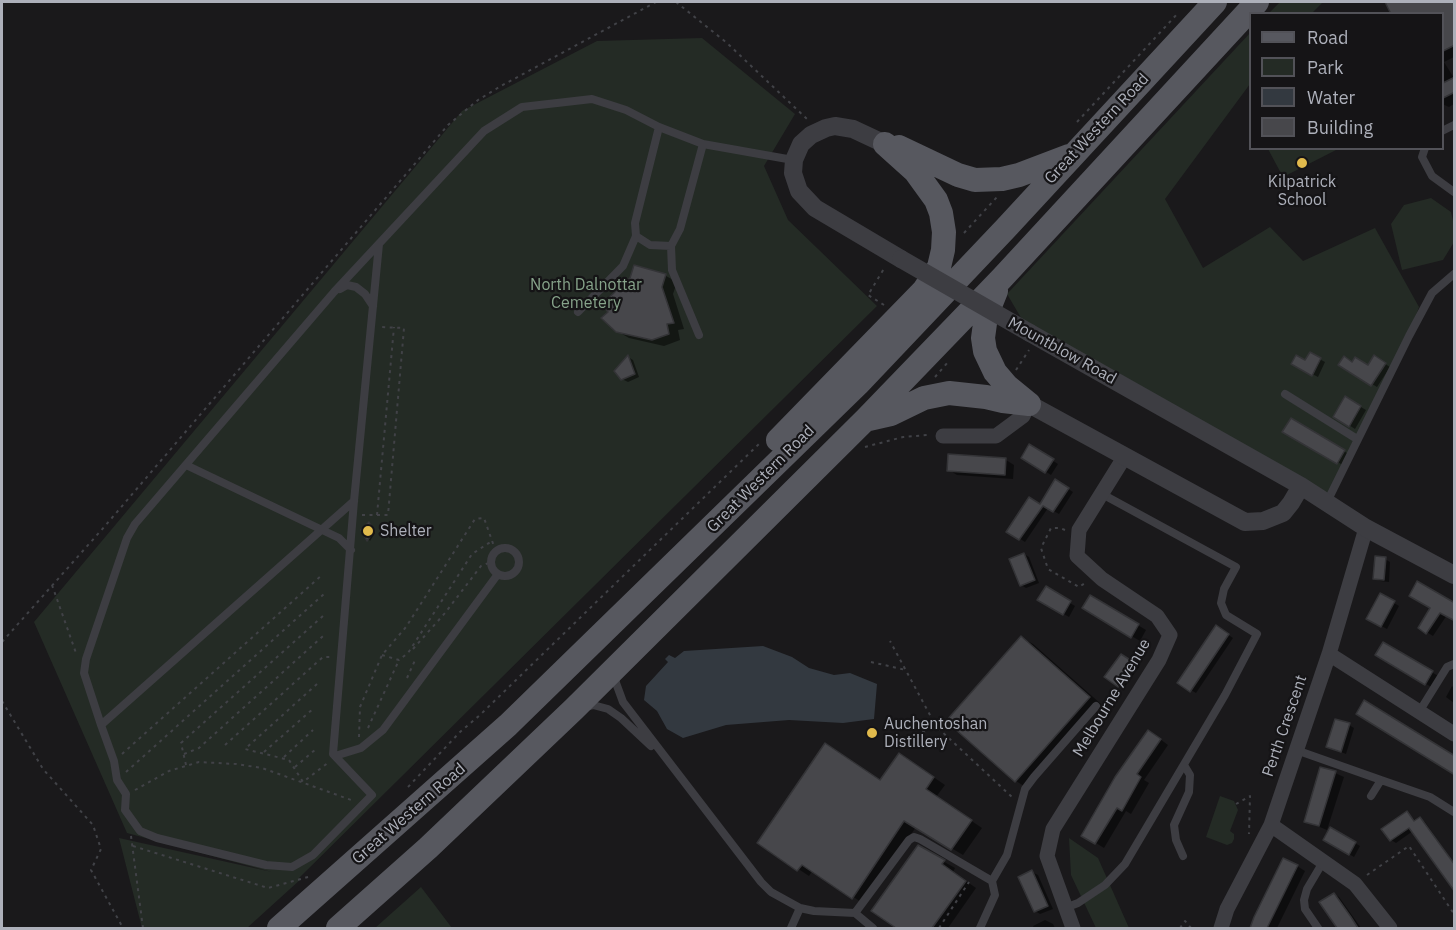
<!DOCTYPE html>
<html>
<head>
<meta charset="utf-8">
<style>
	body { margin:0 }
	#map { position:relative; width:1456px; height:930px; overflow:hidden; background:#1a191b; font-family:"IBM Plex Sans",sans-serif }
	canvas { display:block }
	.frame { position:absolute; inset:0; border:3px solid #adb0ba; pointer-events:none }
	.legend { position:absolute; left:1249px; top:12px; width:195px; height:138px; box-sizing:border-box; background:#151416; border:2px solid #525258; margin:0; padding:8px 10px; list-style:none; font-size:18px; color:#adb0ba }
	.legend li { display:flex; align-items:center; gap:12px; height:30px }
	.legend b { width:30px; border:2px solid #525258 }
</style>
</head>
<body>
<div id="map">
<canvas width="1456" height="930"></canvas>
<div class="frame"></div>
<ul class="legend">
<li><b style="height:8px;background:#57585f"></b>Road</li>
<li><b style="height:16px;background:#242b25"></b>Park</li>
<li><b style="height:16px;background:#333940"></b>Water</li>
<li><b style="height:16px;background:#47474b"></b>Building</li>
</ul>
</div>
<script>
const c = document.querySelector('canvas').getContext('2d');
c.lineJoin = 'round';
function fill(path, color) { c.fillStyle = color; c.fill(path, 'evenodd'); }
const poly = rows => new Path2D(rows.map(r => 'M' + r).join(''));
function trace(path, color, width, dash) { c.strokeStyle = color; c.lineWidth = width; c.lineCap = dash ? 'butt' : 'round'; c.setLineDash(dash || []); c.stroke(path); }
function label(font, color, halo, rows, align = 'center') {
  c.font = font + ' "IBM Plex Sans",sans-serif'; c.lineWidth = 4.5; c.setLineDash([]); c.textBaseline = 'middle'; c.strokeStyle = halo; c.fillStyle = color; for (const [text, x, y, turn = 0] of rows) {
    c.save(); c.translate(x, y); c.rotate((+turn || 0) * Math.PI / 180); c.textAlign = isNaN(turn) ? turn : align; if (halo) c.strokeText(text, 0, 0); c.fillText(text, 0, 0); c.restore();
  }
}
const green = poly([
	[1280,2,1323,2,1312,13,1269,13],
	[1250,33,1250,84,1165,199,1203,268,1270,227,1303,261,1375,228,1419,307,1409,336,1327,502,1030,333,1007,294],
	[702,38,795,114,764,166,788,220,877,306,299,878,301,879,247,928,142,928,119,838,272,872,127,833,34,622,462,111,597,41],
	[1268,149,1338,149,1283,177],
	[1431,198,1451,212,1454,225,1454,242,1443,260,1402,270,1391,224,1404,205],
	[1220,796,1234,801,1238,810,1230,831,1234,834,1234,839,1232,843,1227,845,1206,837],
	[1069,838,1098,858,1129,928,1096,928,1071,875],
	[421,887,452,928,375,928]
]);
const water = poly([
	[763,646,792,657,809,668,834,675,850,673,877,684,874,719,843,723,789,720,726,725,683,738,667,729,657,711,644,700,646,686,668,662,665,659,669,655,675,658,684,651]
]);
const shadow = poly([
	[1386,2,1454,2,1454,57,1444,62,1454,78,1454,104,1449,107,1442,104,1442,14,1393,14],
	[635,267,666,276,677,282,673,294,684,329,678,330,680,340,664,346,629,338,617,331,610,312,631,279],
	[1310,354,1325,362,1318,377,1293,364,1306,362],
	[628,357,633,360,639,377,628,382,622,379],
	[1374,357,1390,367,1377,387,1340,364,1368,367],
	[1345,398,1366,410,1355,429,1335,416],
	[1291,420,1352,456,1346,467,1285,431],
	[1030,446,1058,464,1051,475,1023,457],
	[1006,460,1014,465,1013,479,957,475,949,470],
	[1056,481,1073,492,1059,514,1048,508,1025,542,1008,531,1041,506],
	[369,524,375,533,370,541,363,530],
	[1024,554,1029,557,1039,583,1026,588,1021,585],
	[1385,559,1390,562,1389,582,1380,581,1374,578],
	[1046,589,1075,606,1069,617,1040,600],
	[1381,595,1399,606,1387,629,1368,619],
	[1091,597,1146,630,1140,641,1084,608],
	[1432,608,1447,615,1433,636,1420,628],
	[1221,630,1233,638,1196,693,1179,683],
	[1022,638,1033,644,1101,704,1027,788,1016,781],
	[1384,644,1440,677,1433,688,1377,655],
	[1127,659,1139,667,1124,688,1118,685],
	[1452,686,1454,688,1454,703,1446,697],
	[1349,725,1354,728,1346,754,1328,747],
	[1156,736,1168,745,1144,780,1149,783,1131,814,1126,811,1104,848,1083,835],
	[910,761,945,785,936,797,982,828,963,855,916,827,864,904,813,870,809,876,759,843,881,782],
	[1335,773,1344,777,1327,830,1305,821],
	[1407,812,1416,821,1420,819,1425,822,1454,863,1454,890,1413,831,1396,843,1391,840],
	[1331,829,1360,846,1354,857,1325,840],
	[918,847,955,868,953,872,976,888,948,928,898,928,873,911],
	[1297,866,1305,871,1277,928,1252,928,1255,917],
	[1032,872,1038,875,1053,909,1040,914,1035,911],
	[1334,894,1339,897,1361,928,1340,928,1322,903],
	[1045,920,1053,924,1055,928,1034,928,1033,926]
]);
const building = poly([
	[1385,2,1455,2,1455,45,1443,51,1443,14,1391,14,1385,2],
	[1455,77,1455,92,1443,98,1443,83,1455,77],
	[634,265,666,274,662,287,674,323,667,324,669,334,652,340,616,332,601,318,608,312,602,304,630,278,634,265],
	[1310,352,1321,358,1312,376,1291,364,1296,355,1305,360,1310,352],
	[628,355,635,374,621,380,614,371,628,355],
	[1374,355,1386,363,1371,386,1338,365,1344,356,1352,362,1355,357,1368,365,1374,355],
	[1345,396,1361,406,1349,427,1333,417,1345,396],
	[1291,418,1345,450,1337,464,1282,432,1291,418],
	[1029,444,1054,459,1045,473,1021,458,1029,444],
	[948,454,1006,458,1005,475,947,471,948,454],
	[1055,479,1069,488,1053,512,1043,506,1019,540,1006,532,1029,497,1040,504,1055,479],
	[369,522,374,531,367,541,361,530,369,522],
	[1024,553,1035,580,1020,586,1009,559,1024,553],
	[1375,556,1386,557,1384,580,1373,579,1375,556],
	[1417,581,1455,603,1455,621,1440,613,1426,634,1418,628,1430,608,1409,596,1417,581],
	[1046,586,1071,601,1063,615,1037,600,1046,586],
	[1380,593,1395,601,1381,627,1366,619,1380,593],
	[1090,595,1139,624,1131,638,1082,608,1090,595],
	[1216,625,1229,634,1190,692,1177,683,1216,625],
	[1021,636,1090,697,1015,782,946,721,1021,636],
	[1383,642,1433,671,1425,685,1375,655,1383,642],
	[1121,654,1135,663,1118,687,1104,677,1121,654],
	[1364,700,1455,756,1455,775,1356,714,1364,700],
	[1335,719,1350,723,1341,752,1326,747,1335,719],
	[1148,730,1161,739,1137,774,1141,777,1122,811,1117,808,1095,844,1081,836,1115,777,1148,730],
	[825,743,880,780,899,753,934,777,926,789,972,820,951,850,904,821,852,899,802,865,797,871,757,843,825,743],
	[1320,767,1336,771,1319,826,1304,822,1320,767],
	[1407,811,1414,821,1420,817,1455,865,1455,892,1409,828,1390,841,1381,829,1407,811],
	[1330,827,1356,842,1349,855,1323,840,1330,827],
	[918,845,945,860,942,864,966,881,932,928,896,928,871,911,918,845],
	[1283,858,1298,865,1267,928,1250,928,1254,917,1283,858],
	[1032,870,1048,906,1034,912,1018,877,1032,870],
	[1334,893,1351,917,1358,928,1337,928,1319,902,1334,893]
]);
const path = poly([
	[676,2,727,43,808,120],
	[1077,122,1179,12],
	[964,233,997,197],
	[884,305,868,295,885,267],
	[1016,370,1029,350],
	[935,377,949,361],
	[865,447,903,437,928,435],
	[362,515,388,515,404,328,380,327],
	[377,515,394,327],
	[1065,530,1060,528,1051,528,1041,548,1048,569,1079,587,1085,583],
	[52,585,76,653],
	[2,642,105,526,448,125,478,100,501,86,656,2],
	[413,649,445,613,481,566,491,562],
	[382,655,399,660,408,653,472,554,492,541],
	[871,662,906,670],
	[407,678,416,658],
	[317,684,245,749,289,760,303,782,329,762],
	[2,701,43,769,93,825,101,849,91,870,123,928],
	[368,728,399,660],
	[938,728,1013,798],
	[359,737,360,707,382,655,406,627,475,519,484,518,496,552],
	[886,742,937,728,890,641],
	[225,745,323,657,330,657],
	[264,752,314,708],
	[122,754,323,574],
	[184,754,199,748,323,636],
	[284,757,313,730],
	[186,765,181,743,323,616],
	[295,767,316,749],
	[126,772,324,594],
	[408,787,460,732,480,715,760,443],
	[135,790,169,771,199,762,236,764,262,768,354,801],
	[1236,804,1250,796,1249,834],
	[131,836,143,928],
	[133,846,268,888,308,877],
	[1367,875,1409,846,1454,914],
	[939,928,969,882],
	[1180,928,1185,921,1191,928]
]);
const service = poly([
	[659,127,635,223,636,236,650,245,671,246,680,229,703,144,793,160],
	[1442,131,1454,125],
	[1425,148,1422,157,1432,176,1454,192],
	[671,246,672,270,699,335],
	[340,289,347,285,356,287,365,294,373,306],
	[578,312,623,266,636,236],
	[1285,394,1357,439],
	[186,465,339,538,351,550],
	[354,501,101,725,84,673,86,659,127,538,135,524,334,292,484,131,522,107,592,99,626,110,659,127,703,144],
	[1327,502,1409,336,1432,293,1454,274],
	'491 562a14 14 0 1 1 28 0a14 14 0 1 1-28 0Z',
	[615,675,616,683,623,702,761,882,771,892,800,908,814,911,855,913,873,928],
	[585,707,593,705,608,709,621,718,651,746],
	[1419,712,1447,667,1454,664],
	[101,725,114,761,117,780,126,794,125,810,140,831,157,838,266,865,292,867,313,855,372,795,333,754,354,501,379,244],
	[1296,750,1381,780],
	[335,756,361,748,383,730,498,574],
	[1371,796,1381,780,1430,797,1454,812],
	[1183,856,1176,840,1174,825,1189,792,1190,775,1184,765],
	[992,881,1007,855,1025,789,1034,777,1096,706],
	[1065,908,1078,903,1105,885,1125,864,1225,695,1257,634,1226,615,1221,603,1224,589,1236,567,1102,494],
	[855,913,909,840,914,837,920,839,992,881,995,895,980,928],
	[791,928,800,908],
	[1318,928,1305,909,1304,900,1307,889,1323,862]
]);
const minor = poly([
	[943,436,996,436,1023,416,1029,404],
	[1329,654,1454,734],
	[1271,825,1355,884,1390,928],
	[1073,928,1047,856,1053,829,1159,660,1170,635,1157,616,1102,579,1077,556,1079,530,1125,456],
	[1221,928,1227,909,1271,825,1329,654,1366,528]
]);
const tertiary = poly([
	[885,144,853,129,835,126,826,128,811,135,801,144,794,160,793,173,799,191,815,208,901,259],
	[1030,333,1301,486,1366,528,1454,575],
	[1029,404,1245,522,1263,521,1283,513,1291,503,1301,486]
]);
const primary = poly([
	[899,147,958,175,975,180,1002,179,1019,175,1069,156],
	[996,291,986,316,983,338,985,351,995,372,1007,386,1029,404],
	[869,419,891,414,924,398,949,393,986,397,1003,401,1029,404],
	[778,440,924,290,939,267,943,250,944,232,941,213,936,200,915,171,885,144],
	[279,928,508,725,858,384,1006,228,1215,2],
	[338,928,428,848,574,709,866,419,1002,278,1257,2]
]);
const tertiaryBridge = poly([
	[901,259,1030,333]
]);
const markers = [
	[1302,163,6,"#e1ba4c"],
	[368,531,6,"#e1ba4c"],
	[872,733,6,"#e1ba4c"]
];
const streetNames = [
	["Great Western Road",1097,129,-47],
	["Mountblow Road",1062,351,29],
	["Great Western Road",761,479,-45],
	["Melbourne Avenue",1112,698,-59],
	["Perth Crescent",1285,726,-71],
	["Great Western Road",409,814,-41]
];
const poiNames = [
	["Kilpatrick",1302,182,"center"],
	["School",1302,200,"center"],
	["Shelter",380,531],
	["Auchentoshan",884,724],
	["Distillery",884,742]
];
const parkNames = [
	["North Dalnottar",586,285],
	["Cemetery",586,303]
];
fill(green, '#242b25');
fill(water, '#333940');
fill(shadow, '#0007');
fill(building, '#47474b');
trace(building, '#343437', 1.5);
trace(path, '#414247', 2, [3, 4.5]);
trace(service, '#3d3d42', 8);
trace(minor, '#3d3d42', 15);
trace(tertiary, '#3d3d42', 18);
trace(primary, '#57585f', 24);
trace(tertiaryBridge, '#3d3d42', 18);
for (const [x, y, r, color] of markers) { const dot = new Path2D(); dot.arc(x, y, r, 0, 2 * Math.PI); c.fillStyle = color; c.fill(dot); trace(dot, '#151416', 2); }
label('16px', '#adb0ba', '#151416', streetNames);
label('16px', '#adb0ba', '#151416', poiNames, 'left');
label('16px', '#86a38a', '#151416', parkNames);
</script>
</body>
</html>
